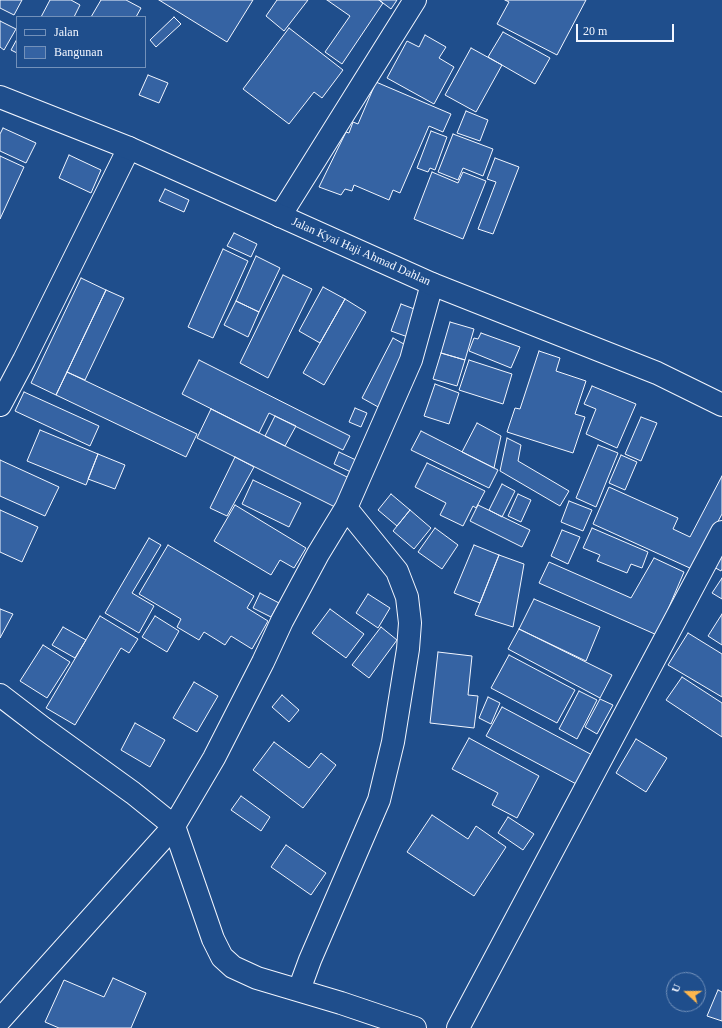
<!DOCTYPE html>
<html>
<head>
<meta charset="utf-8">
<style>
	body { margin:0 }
	#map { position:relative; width:722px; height:1028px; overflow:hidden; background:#1f4e8c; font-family:Georgia,serif }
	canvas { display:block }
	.legend { position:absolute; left:16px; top:16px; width:130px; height:52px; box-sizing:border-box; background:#1f4e8c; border:1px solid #7391ba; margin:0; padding:5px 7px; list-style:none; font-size:12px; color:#f2f6ff }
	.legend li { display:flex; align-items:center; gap:8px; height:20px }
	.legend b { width:20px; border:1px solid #7391ba }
	.north { position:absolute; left:666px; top:972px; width:40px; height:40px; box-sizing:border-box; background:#1f4e8c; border:1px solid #7391ba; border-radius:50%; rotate:291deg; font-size:11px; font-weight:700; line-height:16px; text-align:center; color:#f2f6ff }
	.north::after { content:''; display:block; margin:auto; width:14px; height:18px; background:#ffb74d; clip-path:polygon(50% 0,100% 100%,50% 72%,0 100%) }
	.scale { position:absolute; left:576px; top:24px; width:98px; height:18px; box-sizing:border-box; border:2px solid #f2f6ff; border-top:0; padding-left:5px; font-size:12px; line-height:14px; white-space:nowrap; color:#f2f6ff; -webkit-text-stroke:3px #1f4e8c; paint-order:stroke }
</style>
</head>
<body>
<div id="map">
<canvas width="722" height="1028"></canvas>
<ul class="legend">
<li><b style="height:5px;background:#1f4e8c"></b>Jalan</li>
<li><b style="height:11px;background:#3563a3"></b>Bangunan</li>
</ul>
<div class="north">U</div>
<div class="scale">20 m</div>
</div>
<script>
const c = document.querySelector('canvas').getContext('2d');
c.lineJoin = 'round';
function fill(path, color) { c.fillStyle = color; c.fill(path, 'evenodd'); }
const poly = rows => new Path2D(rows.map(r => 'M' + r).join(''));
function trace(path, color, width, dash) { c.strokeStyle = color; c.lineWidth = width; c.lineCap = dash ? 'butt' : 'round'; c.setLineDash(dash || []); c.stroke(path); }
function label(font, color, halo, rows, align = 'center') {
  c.font = font + ' Georgia,serif'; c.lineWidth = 3; c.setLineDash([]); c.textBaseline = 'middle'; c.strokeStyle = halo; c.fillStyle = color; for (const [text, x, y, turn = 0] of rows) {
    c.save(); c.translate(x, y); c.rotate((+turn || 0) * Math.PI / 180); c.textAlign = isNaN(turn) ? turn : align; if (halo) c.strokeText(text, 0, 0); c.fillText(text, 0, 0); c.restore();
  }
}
const building = poly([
	[0,0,22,0,14,15,0,8,0,0],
	[50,0,71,0,80,5,74,17,41,17,50,0],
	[101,0,126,0,141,8,136,17,91,17,101,0],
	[159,0,253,0,227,42,159,0],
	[277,0,308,0,284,31,266,16,277,0],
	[327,0,379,0,383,3,342,64,325,52,350,16,327,0],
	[379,0,397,0,391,9,379,0],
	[505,0,586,0,557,55,497,24,509,2,505,0],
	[174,17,181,24,156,47,150,40,174,17],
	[0,21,16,29,4,50,0,47,0,21],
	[289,28,343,70,322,98,314,92,289,124,243,89,289,28],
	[503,32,550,58,535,84,488,57,503,32],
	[425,35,446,47,439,58,454,67,434,104,387,78,407,41,419,47,425,35],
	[17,39,17,53,11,50,17,39],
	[471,48,502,65,476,112,445,95,471,48],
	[148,75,168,83,159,103,139,95,148,75],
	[376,82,451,114,443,132,429,126,400,193,393,190,389,200,354,185,352,191,345,189,341,195,319,187,346,132,349,133,353,122,358,124,376,82],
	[466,111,488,120,480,141,457,133,466,111],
	[3,128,36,143,26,163,0,151,0,134,3,128],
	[431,131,447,137,435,170,430,168,428,172,417,168,431,131],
	[453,134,493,149,483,176,463,168,458,180,438,172,453,134],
	[69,155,101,170,91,193,59,178,69,155],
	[0,156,24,167,0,219,0,156],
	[495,158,519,167,493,234,478,229,496,182,487,179,495,158],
	[432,172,458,183,463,172,486,181,463,239,414,219,432,172],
	[165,189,189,200,184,212,159,201,165,189],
	[234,233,257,244,251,257,227,246,234,233],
	[223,249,248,261,213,338,188,327,223,249],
	[256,256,280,268,259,312,236,301,256,256],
	[283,275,312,289,268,378,240,363,283,275],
	[81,278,106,290,56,395,31,383,81,278],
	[323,287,345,299,320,343,299,331,323,287],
	[106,290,124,298,85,380,67,372,106,290],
	[345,299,366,312,324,385,303,373,345,299],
	[236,301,259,312,248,337,224,325,236,301],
	[401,304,417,310,408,337,391,331,401,304],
	[450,322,474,329,465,360,441,353,450,322],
	[481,333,520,347,511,368,469,351,474,338,478,339,481,333],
	[393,338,411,348,380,408,362,398,393,338],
	[539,351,560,358,556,371,586,381,575,414,585,417,573,453,507,432,515,408,520,409,539,351],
	[441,353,465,360,457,386,433,379,441,353],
	[199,360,350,436,343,450,269,413,259,433,182,394,199,360],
	[469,360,512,374,503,404,459,390,469,360],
	[67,372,197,434,186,457,56,395,67,372],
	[435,384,459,393,449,424,424,416,435,384],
	[592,386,636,404,617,448,586,434,596,409,584,404,592,386],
	[24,392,99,426,90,446,15,411,24,392],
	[355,408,367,413,361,427,349,422,355,408],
	[211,409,351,479,337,508,197,438,211,409],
	[275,416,296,426,285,446,265,436,275,416],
	[641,417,657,423,641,461,625,454,641,417],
	[477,423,501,436,494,468,462,452,477,423],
	[40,430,98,454,86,485,27,461,40,430],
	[421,431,498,470,489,488,411,450,421,431],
	[507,438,521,445,518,461,569,491,560,506,500,471,507,438],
	[598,445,618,453,596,507,576,498,598,445],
	[339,452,358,461,353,473,334,464,339,452],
	[98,454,125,465,115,489,88,479,98,454],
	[621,455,637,462,625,490,609,483,621,455],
	[235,457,254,467,227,516,210,508,235,457],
	[0,460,59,487,45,516,0,496,0,460],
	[427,463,485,491,476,508,473,506,463,526,440,515,446,503,415,487,427,463],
	[722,476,722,514,692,569,593,524,609,487,678,518,673,529,690,537,722,476],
	[253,480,301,503,289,527,242,504,253,480],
	[502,484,515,491,502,517,489,510,502,484],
	[391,494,410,510,397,526,378,510,391,494],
	[518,494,531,500,521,522,508,516,518,494],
	[569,501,592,510,583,531,561,522,569,501],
	[235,505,306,548,294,568,280,560,271,575,214,541,235,505],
	[478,505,530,530,522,547,470,521,478,505],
	[0,510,38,527,22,562,0,552,0,510],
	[410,510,431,528,414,549,393,531,410,510],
	[435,528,458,545,442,569,418,552,435,528],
	[592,528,648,552,642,568,631,564,627,573,597,561,600,555,583,548,592,528],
	[562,530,580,537,568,564,551,556,562,530],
	[149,538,161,545,132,593,154,606,139,633,105,613,149,538],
	[168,545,254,596,247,608,268,621,252,649,231,636,225,645,204,632,199,640,177,627,181,619,139,594,168,545],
	[474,545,499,555,480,603,454,593,474,545],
	[722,551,722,569,721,571,712,566,722,551],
	[499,555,524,564,513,627,475,615,499,555],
	[654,558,684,572,657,635,539,583,549,562,631,598,654,558],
	[722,578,722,599,712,593,722,578],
	[260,593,279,603,271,617,253,608,260,593],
	[368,594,390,608,378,628,356,613,368,594],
	[534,599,600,627,586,661,519,629,534,599],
	[0,609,13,614,0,638,0,609],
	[330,609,364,634,346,658,312,633,330,609],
	[722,614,722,645,708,636,722,614],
	[100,616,138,639,129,653,121,648,75,725,46,708,100,616],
	[155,616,179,631,167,652,142,637,155,616],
	[63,627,86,640,75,658,52,645,63,627],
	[381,627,397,640,369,678,352,665,381,627],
	[519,629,612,675,600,698,508,649,519,629],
	[688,633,722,654,722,697,668,665,688,633],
	[43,645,70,662,47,698,20,681,43,645],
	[438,652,472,656,468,695,478,696,474,728,430,723,438,652],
	[509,655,575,690,557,723,491,688,509,655],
	[682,677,722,703,722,737,666,700,682,677],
	[194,682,218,696,197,732,173,718,194,682],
	[579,691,597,700,577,739,559,729,579,691],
	[282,695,299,710,289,722,272,707,282,695],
	[488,697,500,703,491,724,479,718,488,697],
	[600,699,613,705,597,734,585,727,600,699],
	[502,707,596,757,580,786,486,736,502,707],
	[135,723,165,740,150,767,121,750,135,723],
	[469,738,539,776,517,818,492,805,498,793,452,769,469,738],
	[636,739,667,758,646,792,616,773,636,739],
	[274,742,309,768,321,753,336,765,303,808,253,770,274,742],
	[241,796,270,817,261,831,231,810,241,796],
	[432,815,468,839,476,826,506,847,474,896,407,852,432,815],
	[508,817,534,834,523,850,498,833,508,817],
	[286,845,326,873,311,895,271,867,286,845],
	[113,978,146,993,131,1028,59,1028,45,1022,64,980,104,997,113,978],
	[718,990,722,992,722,1021,707,1016,718,990]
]);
const minor = poly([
	[280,216,415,0],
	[0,405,24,360,129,148],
	[0,695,43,728,133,793,174,826,214,758,263,662,282,621,318,554,346,508,411,360,432,284],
	[299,990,310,960,379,800,393,742,408,649,410,623,407,597,397,571,346,508],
	[0,1020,174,826,213,939,222,957,233,967,257,978,341,1003,415,1028],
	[458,1028,722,532]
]);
const tertiary = poly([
	[0,97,129,148,432,284,657,373,722,405]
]);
const streetNames = [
	["Jalan Kyai Haji Ahmad Dahlan",361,252,24]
];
fill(building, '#3563a3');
trace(building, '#f2f6ff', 1);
trace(minor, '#f2f6ff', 24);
trace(tertiary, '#f2f6ff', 24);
trace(minor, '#1f4e8c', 22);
trace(tertiary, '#1f4e8c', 22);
label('12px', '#f2f6ff', '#1f4e8c', streetNames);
</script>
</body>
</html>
